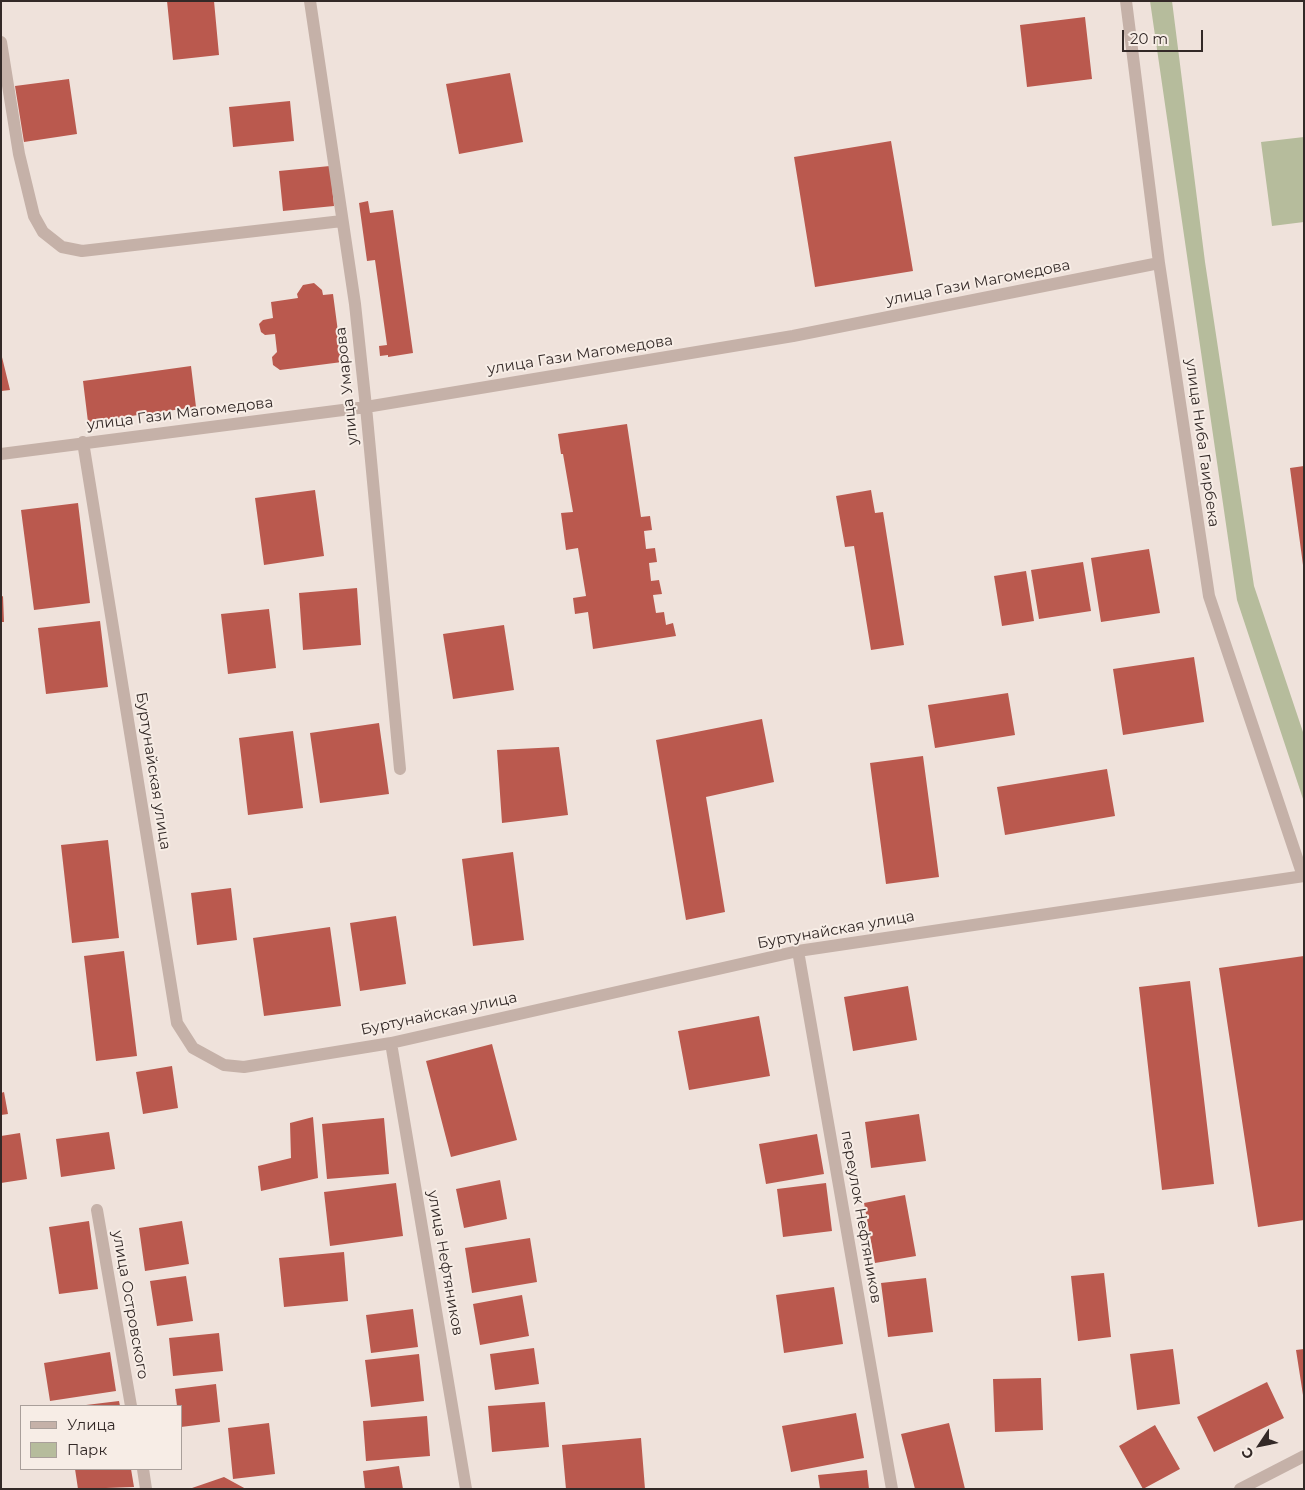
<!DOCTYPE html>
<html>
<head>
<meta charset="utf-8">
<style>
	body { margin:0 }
	#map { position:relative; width:1305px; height:1490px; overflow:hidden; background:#efe2db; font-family:Montserrat,sans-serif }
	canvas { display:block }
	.frame { position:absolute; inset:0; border:2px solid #332927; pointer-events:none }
	.legend { position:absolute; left:20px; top:1405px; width:162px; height:65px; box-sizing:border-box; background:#f7ede6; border:1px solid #a99f9a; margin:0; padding:6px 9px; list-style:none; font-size:15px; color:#332927 }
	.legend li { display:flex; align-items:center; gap:10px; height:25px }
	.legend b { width:25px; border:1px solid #a99f9a }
	.north { position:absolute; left:1235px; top:1420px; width:50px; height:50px; -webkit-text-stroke:4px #f7ede6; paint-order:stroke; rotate:236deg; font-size:14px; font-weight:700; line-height:20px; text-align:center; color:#332927 }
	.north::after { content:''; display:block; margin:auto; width:18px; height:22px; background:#332927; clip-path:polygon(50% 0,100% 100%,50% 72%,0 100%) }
	.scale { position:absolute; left:1122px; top:30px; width:81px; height:22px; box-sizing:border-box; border:2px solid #332927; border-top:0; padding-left:6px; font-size:15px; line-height:18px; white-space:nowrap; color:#332927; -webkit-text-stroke:4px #f7ede6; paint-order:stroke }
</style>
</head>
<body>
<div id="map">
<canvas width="1305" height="1490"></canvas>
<div class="frame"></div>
<ul class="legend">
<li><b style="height:6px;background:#c5b1a8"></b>Улица</li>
<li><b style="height:14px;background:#b6bc9c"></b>Парк</li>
</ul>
<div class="north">С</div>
<div class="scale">20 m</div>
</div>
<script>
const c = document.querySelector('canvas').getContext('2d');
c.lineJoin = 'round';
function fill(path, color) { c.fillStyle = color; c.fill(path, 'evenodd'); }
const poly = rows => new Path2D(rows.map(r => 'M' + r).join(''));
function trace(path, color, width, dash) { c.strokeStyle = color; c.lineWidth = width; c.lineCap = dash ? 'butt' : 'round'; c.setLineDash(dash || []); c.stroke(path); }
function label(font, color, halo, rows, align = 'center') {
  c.font = font + ' Montserrat,sans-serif'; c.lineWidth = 4; c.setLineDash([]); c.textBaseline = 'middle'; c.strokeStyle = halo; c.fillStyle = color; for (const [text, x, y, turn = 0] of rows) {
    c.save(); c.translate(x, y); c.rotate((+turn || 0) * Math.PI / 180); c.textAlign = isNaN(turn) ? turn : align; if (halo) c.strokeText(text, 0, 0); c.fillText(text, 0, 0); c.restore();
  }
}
const green = poly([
	[1150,1,1172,1,1205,262,1254,586,1304,735,1304,802,1237,600],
	[1304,137,1304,222,1272,226,1261,142]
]);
const building = poly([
	[167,1,214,1,219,55,173,60],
	[1085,17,1092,79,1027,87,1020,25],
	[510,73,523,142,459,154,446,84],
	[69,79,77,134,24,142,15,86],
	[290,101,294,141,233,147,229,107],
	[891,141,913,271,815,287,794,157],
	[330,166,334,206,283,211,279,171],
	[368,201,370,213,393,210,413,353,388,357,388,355,380,356,379,346,387,345,375,260,367,261,359,203],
	[314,283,322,290,323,295,333,294,342,362,280,370,273,365,272,357,277,352,275,334,265,335,261,332,259,324,263,320,273,318,271,302,298,298,297,294,303,285],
	[1,353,10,390,1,391],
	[191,366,196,407,88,422,83,381],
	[627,424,641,517,650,516,652,530,644,531,646,549,655,548,657,562,649,563,651,581,659,580,662,594,653,595,656,613,664,612,666,625,673,623,676,636,593,649,588,612,575,614,573,598,586,596,578,548,566,550,561,513,573,512,563,454,561,454,558,434],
	[1304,466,1304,565,1303,565,1290,468],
	[315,490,324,556,264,565,255,498],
	[871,490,875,513,883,512,904,645,871,650,854,546,845,547,836,496],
	[78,503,90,603,34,610,21,510],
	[1149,549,1160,613,1101,622,1091,558],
	[1083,562,1091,611,1039,619,1031,570],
	[1026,571,1034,621,1002,626,994,576],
	[357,588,361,645,303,650,299,593],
	[3,596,4,622,1,622,1,597],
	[269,609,276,668,228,674,221,614],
	[100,621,108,687,46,694,38,628],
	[504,625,514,690,453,699,443,634],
	[1194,657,1204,722,1123,735,1113,669],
	[1008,693,1015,735,935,748,928,705],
	[762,719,774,782,706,797,725,912,686,920,656,740],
	[379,723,389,794,320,803,310,733],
	[293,731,303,808,248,815,239,738],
	[559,747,568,815,502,823,497,750],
	[923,756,939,877,886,884,870,763],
	[1107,769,1115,816,1005,835,997,787],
	[108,840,119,938,72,943,61,845],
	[513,852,524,940,473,946,462,859],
	[231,888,237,940,197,945,191,893],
	[396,916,406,984,360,991,350,923],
	[330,927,341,1006,264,1016,253,938],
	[124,951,137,1056,96,1061,84,956],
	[1304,956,1304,1220,1258,1227,1219,968],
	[1190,981,1214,1184,1162,1190,1139,987],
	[908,986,917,1040,853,1051,844,997],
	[759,1016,770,1076,689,1090,678,1031],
	[492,1044,517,1140,451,1157,426,1061],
	[172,1066,178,1108,143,1114,136,1072],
	[4,1092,8,1114,1,1115,1,1093],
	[919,1114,926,1161,871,1168,865,1122],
	[313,1117,318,1178,261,1191,258,1166,291,1158,290,1123],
	[384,1118,389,1174,327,1179,322,1124],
	[109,1132,115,1169,61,1177,56,1139],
	[20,1133,27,1179,1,1183,1,1136],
	[817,1134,824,1174,766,1184,759,1144],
	[500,1180,507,1219,464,1228,456,1189],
	[396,1183,403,1236,330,1246,324,1192],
	[826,1183,832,1231,783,1237,777,1189],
	[905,1195,916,1256,875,1263,864,1203],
	[89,1221,98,1289,59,1294,49,1227],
	[182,1221,189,1264,145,1271,139,1228],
	[530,1238,537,1282,472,1293,465,1248],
	[344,1252,348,1301,284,1307,279,1258],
	[1104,1273,1111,1337,1078,1341,1071,1276],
	[186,1276,193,1321,157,1326,150,1281],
	[926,1278,933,1332,888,1337,881,1283],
	[834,1287,843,1344,784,1353,776,1295],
	[522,1295,529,1336,480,1345,473,1304],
	[413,1309,418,1347,371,1353,366,1315],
	[219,1333,223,1371,173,1376,169,1338],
	[534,1348,539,1384,495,1390,490,1354],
	[1173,1349,1180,1404,1137,1410,1130,1354],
	[1304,1349,1304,1395,1303,1395,1296,1350],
	[110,1352,116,1391,50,1401,44,1363],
	[419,1354,424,1401,371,1407,365,1360],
	[1041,1378,1043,1430,995,1432,993,1379],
	[1267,1382,1284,1418,1214,1452,1197,1417],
	[216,1384,220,1422,181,1427,181,1406,177,1406,175,1389],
	[119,1401,120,1406,87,1406,86,1405],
	[545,1402,549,1447,492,1452,488,1406],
	[856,1413,864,1458,791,1472,782,1426],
	[427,1416,430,1456,366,1461,363,1421],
	[269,1423,275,1474,233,1479,228,1428],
	[949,1423,965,1489,915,1489,901,1434],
	[1155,1425,1180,1469,1143,1489,1119,1446],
	[641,1438,645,1489,566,1489,562,1445],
	[399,1466,403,1489,365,1489,363,1471],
	[75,1469,131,1469,134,1487,78,1489],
	[867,1470,869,1489,820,1489,818,1475],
	[224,1477,246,1489,192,1489,192,1488]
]);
const minor = poly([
	[310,1,355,304,366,407,400,769],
	[1126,1,1159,263,1209,596,1303,876],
	[1,42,19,154,34,216,43,232,62,247,82,251,342,221],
	[83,442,177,1023,193,1048,224,1065,244,1067,391,1043,798,951,1304,876],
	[1,454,366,407,793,336,1159,263],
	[798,951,892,1489],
	[391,1043,466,1489],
	[97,1210,131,1406],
	[143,1469,146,1489],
	[1240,1489,1304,1456]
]);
const streetNames = [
	["улица Гази Магомедова",978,283,-11],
	["улица Гази Магомедова",580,355,-9],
	["улица Умарова",347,386,-96],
	["улица Гази Магомедова",180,414,-7],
	["улица Ниба Гаирбека",1202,443,82],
	["Буртунайская улица",153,771,81],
	["Буртунайская улица",836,930,-10],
	["Буртунайская улица",439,1014,-12],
	["переулок Нефтяников",861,1217,80],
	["улица Нефтяников",445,1263,80],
	["улица Островского",130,1305,80]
];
fill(green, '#b6bc9c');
fill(building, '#ba594e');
trace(minor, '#c5b1a8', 12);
label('15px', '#332927', '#f7ede6', streetNames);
</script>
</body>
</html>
